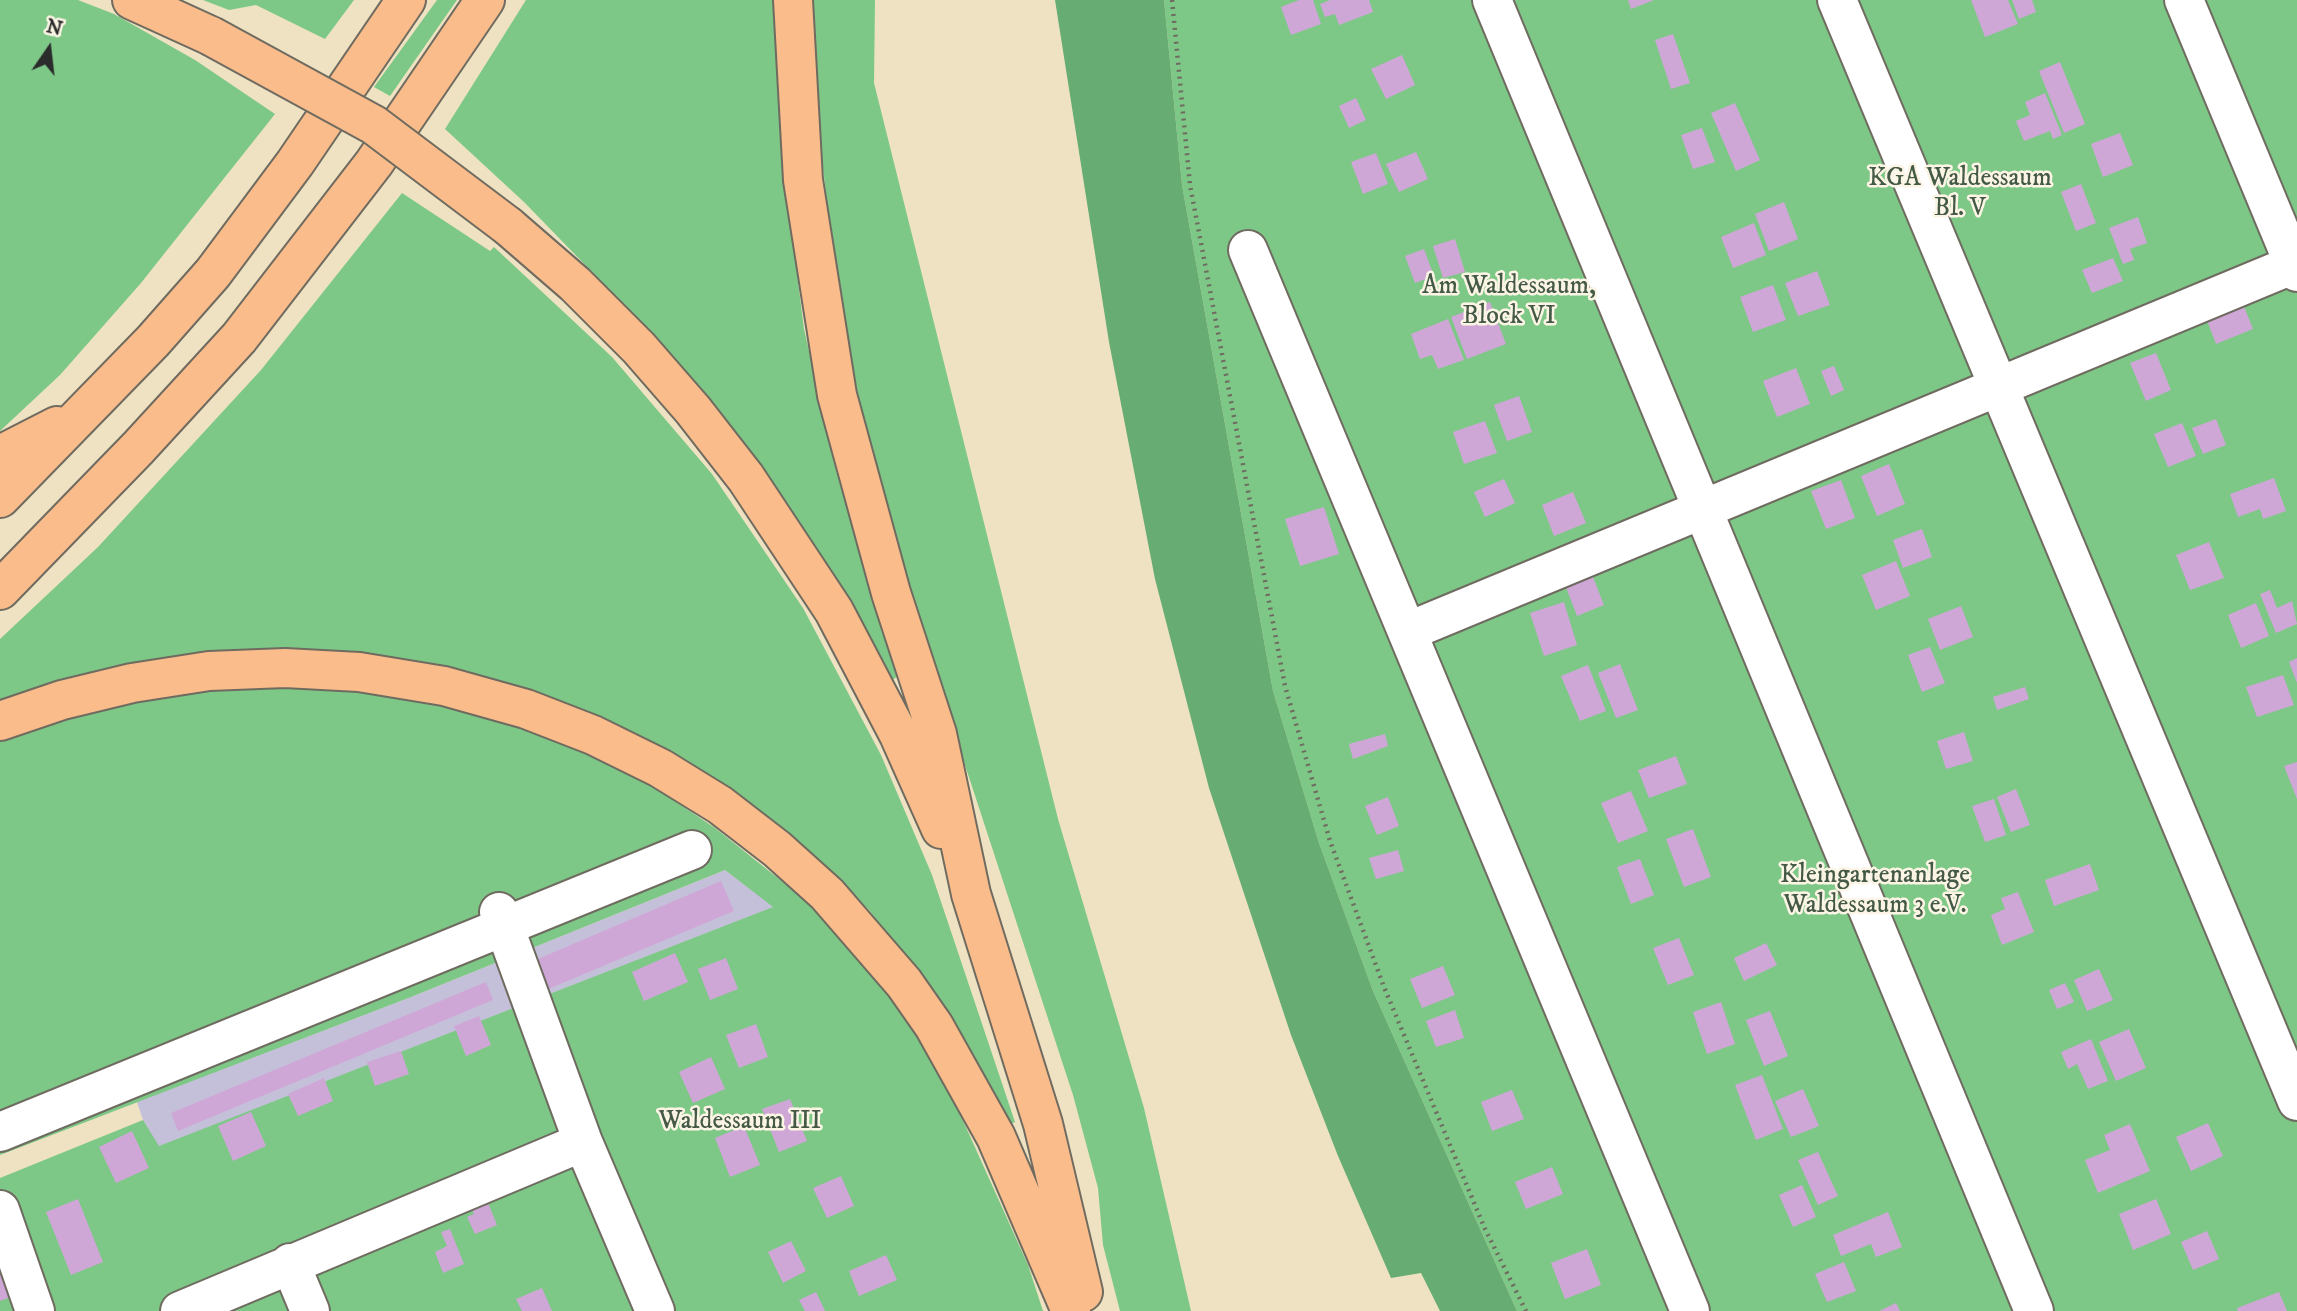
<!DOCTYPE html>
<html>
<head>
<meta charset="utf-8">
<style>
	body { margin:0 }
	#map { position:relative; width:2297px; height:1311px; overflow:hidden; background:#eee2c2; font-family:"IM FELL DW Pica",serif }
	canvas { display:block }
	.north { position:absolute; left:14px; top:14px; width:70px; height:70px; -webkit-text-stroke:5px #fcf5e5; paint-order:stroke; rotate:14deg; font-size:19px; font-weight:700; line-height:28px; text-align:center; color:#2b2b2b }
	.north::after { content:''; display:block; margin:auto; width:24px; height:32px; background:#2b2b2b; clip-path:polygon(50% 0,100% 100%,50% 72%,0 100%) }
</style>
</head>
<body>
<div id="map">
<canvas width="2297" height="1311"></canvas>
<div class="north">N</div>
</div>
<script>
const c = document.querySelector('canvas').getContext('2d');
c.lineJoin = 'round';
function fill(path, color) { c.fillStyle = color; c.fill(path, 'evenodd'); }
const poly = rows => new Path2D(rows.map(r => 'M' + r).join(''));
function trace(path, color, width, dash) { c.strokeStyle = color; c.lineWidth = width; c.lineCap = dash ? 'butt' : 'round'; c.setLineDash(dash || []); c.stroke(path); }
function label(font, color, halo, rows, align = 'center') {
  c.font = font + ' "IM FELL DW Pica",serif'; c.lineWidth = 5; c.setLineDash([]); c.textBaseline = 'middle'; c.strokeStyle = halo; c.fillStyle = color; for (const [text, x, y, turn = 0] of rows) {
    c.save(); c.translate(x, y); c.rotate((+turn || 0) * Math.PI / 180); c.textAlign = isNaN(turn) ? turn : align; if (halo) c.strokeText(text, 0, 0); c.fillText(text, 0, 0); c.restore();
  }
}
const industrial = poly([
	[725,870,774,907,158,1147,143,1120,137,1102,411,997]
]);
const green = poly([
	[0,0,78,0,114,14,195,60,275,114,141,283,60,375,0,431],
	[203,0,354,0,325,39,256,5,229,10],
	[437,0,457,0,390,96,374,87],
	[526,0,774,0,786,187,804,329,834,463,865,572,900,675,892,680,815,546,742,444,628,309,524,202,445,129],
	[809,0,875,0,874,83,1058,819,1144,1108,1191,1311,1120,1311,1103,1245,1098,1188,1073,1095,929,655,880,490,853,372,834,259,818,127],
	[1164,0,2297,0,2297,1311,1517,1311,1373,991,1319,843,1273,691,1182,185],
	[402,193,490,251,494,247,612,357,712,474,803,608,881,755,932,875,1015,1122,1008,1125,946,1012,869,910,778,825,719,783,408,663,0,702,0,639,98,547,261,370],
	[240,686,363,691,476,711,576,747,645,781,715,828,808,902,865,959,924,1034,1028,1265,1043,1311,0,1311,0,1178,143,1120,159,1146,773,907,725,870,411,997,0,1155,0,740,96,709,149,697]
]);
const forest = poly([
	[1055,0,1164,0,1182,185,1273,691,1319,843,1373,991,1517,1311,1440,1311,1421,1273,1391,1278,1338,1156,1291,1035,1209,788,1155,579,1109,342]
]);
const building = poly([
	[1299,0,1313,0,1321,24,1291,35,1281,7],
	[1330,0,1369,0,1373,12,1339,25,1335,14,1325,17,1320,4],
	[1628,0,1654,0,1631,9],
	[1971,0,2008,0,2018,24,1985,37],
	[2012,0,2032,0,2036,12,2019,19],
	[1673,34,1690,83,1671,89,1655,40],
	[1402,55,1415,85,1386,99,1371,69],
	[2060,62,2085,124,2064,133,2039,71],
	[2045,93,2062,135,2053,139,2050,131,2024,141,2016,121,2030,115,2025,102],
	[1356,98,1366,120,1349,128,1339,106],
	[1735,103,1760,160,1736,171,1711,113],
	[1702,128,1715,162,1693,169,1681,135],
	[2120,133,2133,165,2103,177,2091,144],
	[1416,152,1428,179,1399,192,1386,164],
	[1376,153,1388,184,1363,194,1351,162],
	[2081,184,2096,223,2076,231,2061,192],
	[1784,202,1798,239,1769,251,1755,214],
	[2138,217,2147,243,2130,249,2134,260,2123,264,2109,228],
	[1754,223,1766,255,1733,268,1721,237],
	[1455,239,1465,272,1443,278,1433,246],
	[1424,249,1434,276,1415,283,1405,256],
	[2113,258,2123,281,2092,293,2082,270],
	[1817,271,1830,305,1798,316,1785,283],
	[1773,285,1786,320,1753,332,1740,297],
	[2241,299,2253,329,2216,344,2205,315],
	[1490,302,1506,344,1467,359,1451,317],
	[1448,319,1464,360,1438,369,1432,355,1420,359,1411,334],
	[2156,353,2171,390,2146,401,2130,363],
	[1834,366,1844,390,1831,396,1821,371],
	[1796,368,1810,404,1777,417,1763,381],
	[1519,396,1532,432,1507,441,1494,405],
	[2216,419,2226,445,2203,454,2192,428],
	[1485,421,1497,453,1464,464,1453,432],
	[2182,423,2196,456,2168,467,2154,434],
	[1889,464,1905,504,1877,516,1861,476],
	[2274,478,2286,511,2263,519,2260,509,2238,517,2230,494],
	[1504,479,1515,503,1485,517,1474,492],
	[1841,480,1855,518,1826,529,1811,491],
	[1573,492,1586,523,1554,536,1542,505],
	[1324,507,1339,554,1300,566,1285,519],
	[1922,529,1932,557,1903,568,1893,540],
	[2209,542,2224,578,2190,590,2176,555],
	[1896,561,1910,596,1876,610,1862,575],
	[1591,572,1604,605,1577,616,1564,582],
	[2270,590,2277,608,2292,601,2297,624,2276,633,2260,594],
	[1564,602,1577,645,1544,656,1530,613],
	[2256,603,2269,636,2241,648,2228,615],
	[1961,606,1973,637,1940,650,1928,619],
	[1930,647,1945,683,1922,692,1908,655],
	[2297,658,2297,683,2289,662],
	[1620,664,1638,710,1616,718,1598,673],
	[1588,665,1606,711,1580,721,1561,676],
	[2283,675,2294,705,2257,717,2246,687],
	[2025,687,2029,699,1997,710,1993,697],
	[1964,732,1973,761,1946,769,1937,741],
	[1385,734,1388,746,1353,759,1349,744],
	[1676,756,1687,784,1649,798,1638,770],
	[2297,762,2297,799,2284,766],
	[2016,789,2030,825,2011,832,1997,797],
	[1631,791,1648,831,1618,843,1601,803],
	[1388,797,1399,826,1377,835,1365,806],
	[1994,799,2006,835,1985,842,1972,806],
	[1693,829,1711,877,1684,887,1666,839],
	[1398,850,1404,871,1376,879,1369,858],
	[1640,859,1654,895,1631,904,1617,867],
	[2090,864,2099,890,2054,906,2045,880],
	[721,881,734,911,546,990,533,961],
	[2018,892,2034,932,2002,945,1991,915,2005,909,2001,898],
	[1679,938,1694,975,1668,985,1653,948],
	[1766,943,1777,965,1744,981,1734,958],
	[675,953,688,982,644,1001,632,972],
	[726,958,738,989,710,1000,698,969],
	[1443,966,1455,995,1422,1008,1410,979],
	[2099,969,2113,1000,2087,1011,2074,980],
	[486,982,493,1000,178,1131,171,1113],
	[2065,983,2074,1002,2057,1009,2049,990],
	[1721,1002,1735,1044,1707,1054,1693,1012],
	[1455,1010,1464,1038,1436,1047,1426,1021],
	[1770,1011,1788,1056,1764,1066,1746,1020],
	[479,1016,491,1045,466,1056,454,1026],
	[756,1024,768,1057,739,1068,726,1035],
	[2129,1029,2146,1068,2116,1081,2099,1042],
	[2091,1039,2108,1081,2088,1089,2077,1064,2068,1069,2061,1052],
	[401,1051,409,1074,375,1086,367,1062],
	[711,1057,725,1089,693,1103,679,1072],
	[1762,1075,1783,1129,1756,1140,1735,1085],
	[324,1078,333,1101,298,1116,288,1094],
	[1803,1089,1819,1126,1791,1137,1775,1101],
	[1512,1090,1524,1119,1492,1131,1481,1102],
	[790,1099,807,1141,779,1152,762,1109],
	[251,1112,266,1146,233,1161,218,1126],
	[2208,1123,2223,1156,2191,1171,2176,1137],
	[2130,1124,2150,1171,2098,1193,2085,1160,2110,1150,2104,1135],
	[744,1126,760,1165,730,1177,715,1138],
	[132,1131,149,1168,116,1183,99,1147],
	[1818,1152,1838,1196,1818,1205,1798,1160],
	[1552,1167,1563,1194,1526,1209,1515,1182],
	[841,1176,854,1206,827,1218,813,1188],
	[1802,1185,1816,1217,1793,1227,1779,1195],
	[486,1198,497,1225,475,1234,467,1217,474,1214,470,1205],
	[78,1199,103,1262,71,1275,46,1212],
	[2156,1199,2171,1234,2133,1250,2119,1214],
	[1888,1212,1902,1247,1876,1257,1871,1244,1841,1256,1833,1235],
	[450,1229,464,1264,443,1273,435,1252,447,1246,441,1232],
	[2207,1231,2219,1259,2193,1270,2181,1242],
	[791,1241,806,1271,783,1283,768,1252],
	[1587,1249,1601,1285,1565,1299,1551,1263],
	[0,1250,18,1294,0,1301],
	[886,1255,897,1280,859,1296,849,1271],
	[1844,1262,1856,1291,1827,1302,1815,1274],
	[542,1288,552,1311,522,1311,516,1299],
	[816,1292,825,1311,805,1311,799,1300],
	[2279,1292,2287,1311,2238,1311,2237,1308],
	[1896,1303,1900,1311,1879,1311]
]);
const path = poly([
	[1172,0,1190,185,1285,686,1330,841,1384,987,1485,1229,1526,1311]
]);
const minor = poly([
	[1492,0,2034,1311],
	[1837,0,2297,1101],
	[2184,0,2297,272],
	[1248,250,1690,1311],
	[1409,631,2297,263],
	[499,912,583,1142],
	[0,1132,692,850],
	[0,1210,35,1311],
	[290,1263,310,1311],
	[180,1311,583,1142,655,1311]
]);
const highway = poly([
	[132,0,211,36],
	[793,0,803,180,837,395,891,593,937,734,971,894,1043,1124,1083,1292],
	[508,226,575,284,639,348,693,410,746,478,834,611,899,735,941,829],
	[0,455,57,426],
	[0,498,153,341,213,273,295,163,406,0],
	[0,590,138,448,239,338,374,163,485,0],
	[0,721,62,700,132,683,209,671,285,668,359,672,444,686,526,709,593,735,660,768,720,805,777,849,827,894,904,983,934,1026,996,1137,1071,1311]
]);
const highwayBridge = poly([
	[211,36,374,125,508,226]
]);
const parkNames = [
	["KGA Waldessaum",1960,180],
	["Bl. V",1960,210],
	["Am Waldessaum,",1509,288],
	["Block VI",1509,318],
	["Kleingartenanlage",1875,877],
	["Waldessaum 3 e.V.",1875,907],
	["Waldessaum III",740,1123]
];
fill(industrial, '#c5c0da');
fill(green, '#7dc886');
fill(forest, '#66ac73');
fill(building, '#cfa7d7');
trace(minor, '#6f6b60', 42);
trace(highway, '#6f6b60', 42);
trace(path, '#6f6b60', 4.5, [2, 5]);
trace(minor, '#fff', 38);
trace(highway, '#f9bc8a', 38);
trace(highwayBridge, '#6f6b60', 42, []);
trace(highwayBridge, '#f9bc8a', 38);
label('26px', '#445a46', '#fcf5e5', parkNames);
</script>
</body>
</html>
